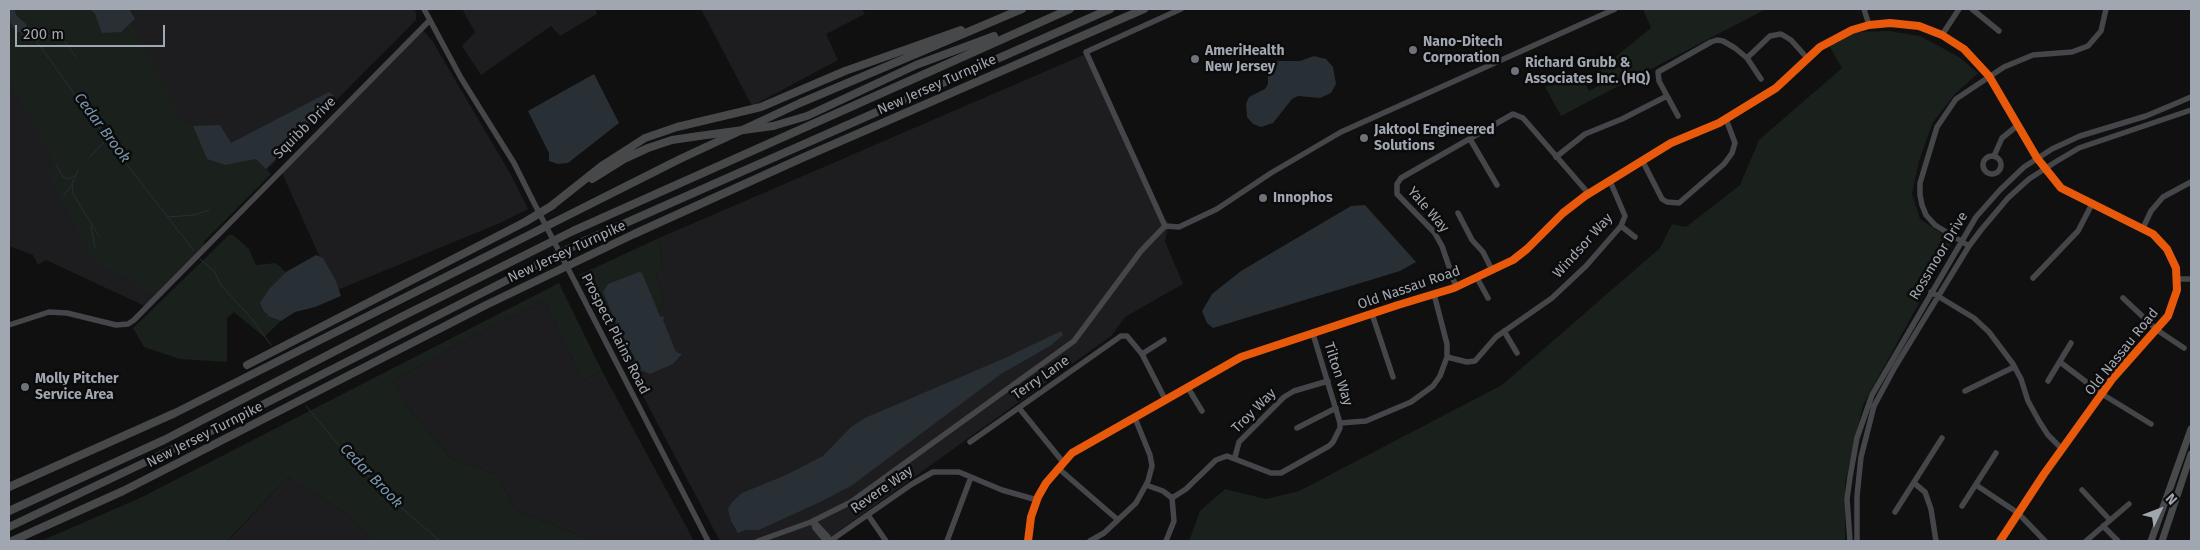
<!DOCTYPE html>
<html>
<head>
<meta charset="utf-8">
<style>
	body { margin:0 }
	#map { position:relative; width:2200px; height:550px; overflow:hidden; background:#101010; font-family:"Fira Sans",sans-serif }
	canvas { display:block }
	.frame { position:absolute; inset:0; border:10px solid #a1a7b1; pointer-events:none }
	.north { position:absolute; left:2135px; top:485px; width:50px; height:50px; -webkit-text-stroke:4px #0b0b0c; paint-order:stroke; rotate:47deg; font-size:14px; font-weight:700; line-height:20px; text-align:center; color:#a1a7b1 }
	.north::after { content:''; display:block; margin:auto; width:18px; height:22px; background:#a1a7b1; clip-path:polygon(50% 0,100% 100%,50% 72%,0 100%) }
	.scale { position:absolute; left:15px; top:25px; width:150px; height:22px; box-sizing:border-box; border:2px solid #a1a7b1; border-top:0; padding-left:6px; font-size:15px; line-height:18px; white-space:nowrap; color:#a1a7b1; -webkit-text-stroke:4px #0b0b0c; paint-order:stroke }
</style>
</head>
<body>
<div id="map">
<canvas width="2200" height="550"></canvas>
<div class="frame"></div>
<div class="north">N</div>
<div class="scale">200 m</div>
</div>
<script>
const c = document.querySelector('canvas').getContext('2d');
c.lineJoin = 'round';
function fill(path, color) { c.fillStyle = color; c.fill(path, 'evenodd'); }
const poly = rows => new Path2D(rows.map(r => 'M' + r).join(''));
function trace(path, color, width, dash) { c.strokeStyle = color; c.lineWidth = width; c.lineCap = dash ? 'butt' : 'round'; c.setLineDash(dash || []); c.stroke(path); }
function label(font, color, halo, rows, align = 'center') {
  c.font = font + ' "Fira Sans",sans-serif'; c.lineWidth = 5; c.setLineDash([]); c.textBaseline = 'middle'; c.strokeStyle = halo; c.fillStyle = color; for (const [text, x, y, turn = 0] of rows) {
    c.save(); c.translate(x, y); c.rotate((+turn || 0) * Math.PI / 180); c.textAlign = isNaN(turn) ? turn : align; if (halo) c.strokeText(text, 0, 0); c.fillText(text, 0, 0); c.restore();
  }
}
const built = poly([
	[9,9,414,9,416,13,416,20,208,229,201,255,147,307,46,260,38,265,33,255,9,246],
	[462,9,595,9,597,14,560,36,551,26,481,75,462,46,475,32],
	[701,9,862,9,865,14,826,34,838,60,752,106],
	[422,29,433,42,511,175,528,209,500,223,335,291,282,173],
	[1088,53,1159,215,1169,223,1165,241,1183,284,1125,317,1111,336,825,541,720,541,628,368,642,373,656,317,664,299,656,274,662,264,659,238],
	[544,301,583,380,602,371,694,541,594,541,515,510,498,475,452,459,413,414,392,381,471,337],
	[288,477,343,511,373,541,228,541]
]);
const green = poly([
	[14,9,90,9,121,32,131,24,182,121,193,126,207,159,226,165,256,159,271,174,151,295,130,280,106,268,91,256,45,170,55,164,9,81,9,18,12,26,23,19,17,16],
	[1643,9,1766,9,1561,116,1545,87,1562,77,1581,76,1589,91,1603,83,1598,71,1651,28],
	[1889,31,1920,36,1959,57,1978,73,1954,95,1933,122,1919,161,1912,194,1920,219,1953,241,1863,405,1845,483,1845,541,1189,541,1200,511,1225,489,1266,499,1299,491,1502,385,1660,248,1672,224,1686,227,1740,185,1759,140,1842,68,1828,44,1849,32],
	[229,235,233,235,249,249,256,265,276,263,286,272,269,289,270,317,281,321,264,337,234,312,227,318,227,362,180,359,144,347,133,328],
	[659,238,662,264,656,275,664,299,656,317,653,368,642,373,628,368,579,275],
	[559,283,602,371,583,380,544,301,471,337,392,381,413,414,452,459,498,475,515,510,594,541,373,541,343,511,288,477,227,541,41,541,140,498]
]);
const water = poly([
	[9,9,14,9,17,16,26,24,27,27,24,32,16,32,12,26,9,18],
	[90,9,129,9,135,19,121,32,102,33,95,14],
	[1314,56,1326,59,1333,67,1336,84,1331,93,1320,98,1298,96,1292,99,1273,123,1261,127,1253,124,1247,117,1246,104,1249,97,1265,89,1268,84,1268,65,1272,61,1300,61],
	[594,74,619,123,568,163,558,164,549,161,549,153,528,111],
	[329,92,334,96,266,169,256,159,225,165,207,159,193,126,220,125,231,143],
	[1365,205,1416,262,1400,271,1213,328,1207,323,1202,311,1212,294,1241,271,1351,206],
	[316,255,323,258,336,281,341,296,315,307,295,312,281,321,270,317,263,310,260,303,269,289,286,272],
	[639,272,642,273,660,316,665,317,663,320,676,352,682,354,673,364,650,374,641,370,616,323,603,292,608,284],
	[1061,331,1063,335,1050,346,1001,374,851,486,820,502,759,530,746,530,738,533,731,521,728,509,732,502,742,493,786,475,823,456,851,427,865,418,1005,358]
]);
const stream = poly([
	[20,31,26,40,35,40,40,46,107,139,194,251],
	[36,41,46,36,58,36,62,38,76,57],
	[89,158,106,140],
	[56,164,63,177,68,179,74,176],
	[78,170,72,184,73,194,99,236],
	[64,195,71,186],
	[168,217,194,215,209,210],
	[91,226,95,247],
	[200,259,215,272,220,284,252,319,271,345],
	[306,406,343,450,389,497,440,541]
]);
const minor = poly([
	[424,9,461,78,514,163,532,199],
	[1864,9,1869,25],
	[1972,9,1999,31],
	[1942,35,1959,9],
	[1747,58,1770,36,1781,34,1791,40,1808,59],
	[1678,116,1659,81,1658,72,1711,42,1717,40,1723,41,1735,48,1747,58,1761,79],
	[1470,139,1497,185],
	[1994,156,2002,138,2018,125],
	'1983 165a9 9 0 1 1 18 0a9 9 0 1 1-18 0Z',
	[1556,157,1585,134,1622,119,1667,96],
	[1642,160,1662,199,1667,202,1679,203,1724,164,1732,153,1735,143,1726,119],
	[1458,213,1472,240,1483,252,1492,270],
	[1165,226,1179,227,1217,209,1271,173,1341,132,1615,9],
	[1621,226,1635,237],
	[2143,228,2151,211,2163,197,2191,182],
	[1969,246,1935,225,1926,215,1922,205,1920,195,1920,183,1937,127,1956,99,2004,67,2033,55,2072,52,2088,46,2101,31,2106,9],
	[1477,278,1488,298],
	[2033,278,2078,231,2092,204],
	[2177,279,2191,279],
	[576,284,708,541],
	[1456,287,1442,246,1434,232,1397,194,1397,184,1401,178,1513,114,1523,118,1589,194],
	[1931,292,1974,318,1989,332,2013,364,2021,379,2028,401,2039,421,2048,435,2062,449],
	[2123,298,2157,330,2184,348],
	[1372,314,1393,377],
	[9,325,49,312,67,313,116,325,128,324,134,320,430,20],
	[1504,331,1517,353],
	[1142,354,1164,340],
	[1447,357,1467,362,1475,361,1496,337,1552,298,1586,266,1621,226,1625,216,1610,181],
	[2060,362,2102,394,2151,424],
	[2048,381,2071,343],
	[1188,388,1202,411],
	[1965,391,2014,367],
	[1019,408,1063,462],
	[1340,423,1366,421,1411,402,1433,386,1440,376,1447,357,1447,344,1434,294],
	[1297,428,1336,408],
	[970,442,1121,336,1127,336,1142,354,1166,401],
	[1235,457,1239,442,1284,397,1294,391,1328,381],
	[1058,468,1118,520],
	[1914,483,1925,492,1931,509,1936,541],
	[1146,485,1163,491,1172,498,1174,521,1166,541],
	[1976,485,2018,513,2045,541],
	[2082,490,2109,519],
	[1172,498,1186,489,1216,460,1227,456,1271,473,1281,473,1329,446,1333,442,1340,428,1340,423,1313,334],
	[1962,506,1996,453],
	[1895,512,1942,438],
	[868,515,886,541],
	[2103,526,2118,541],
	[758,541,811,522,851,502,1074,341,1141,251,1165,226,1086,52,1181,9],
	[826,541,815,528,813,521,828,537,828,541],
	[830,541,912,484,933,472,959,472,1002,490,1037,500],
	[947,541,971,477],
	[1028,541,1031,517,1038,497,1046,483,1072,453,1241,357,1398,305,1454,288,1513,260,1527,249,1563,213,1585,196,1671,143,1719,123,1776,88,1820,47,1852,30,1869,25,1890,23,1919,26,1942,35,1964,49,1989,76,2037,158,2061,188,2153,234,2167,249,2176,268,2177,290,2168,316,2113,378,2044,474,2000,541],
	[1090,541,1104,533,1136,503,1148,481,1152,466,1150,455,1135,418],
	[1850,541,1847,499,1850,477,1857,438,1872,395,1976,217,2000,190,2024,167,2052,149,2080,136,2146,116,2191,97],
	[1857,541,1857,496,1861,457,1874,406,1895,367,1969,246,1981,230,2008,198,2029,179,2057,161,2079,148,2191,110],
	[2086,541,2129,504]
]);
const major = poly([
	[2151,541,2191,429],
	[2162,541,2191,454]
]);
const highway = poly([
	[773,126,807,116,916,65,994,36],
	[592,179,624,159,648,148,672,140,699,136],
	[550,207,603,165,645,138,677,127,761,107,845,71,961,30],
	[247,365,525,222,553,205],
	[9,487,175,413,680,159,800,103,1022,9],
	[9,511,164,440,399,318,573,231,1070,9],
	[9,527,211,431,578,244,1110,9],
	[12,541,123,491,486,305,634,234,802,158,1144,9]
]);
const minorBridge = poly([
	[532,199,576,284]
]);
const highwayBridge = poly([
	[699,136,773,126]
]);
const cycleway = poly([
	[1028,541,1031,517,1038,497,1046,483,1072,453,1241,357,1398,305,1454,288,1513,260,1527,249,1563,213,1585,196,1671,143,1719,123,1776,88,1820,47,1852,30,1869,25,1890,23,1919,26,1942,35,1964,49,1989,76,2037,158,2061,188,2153,234,2167,249,2176,268,2177,290,2168,316,2113,378,2044,474,2000,541]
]);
const markers = [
	[1413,50,5,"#6e7279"],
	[1195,59,5,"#6e7279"],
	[1515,71,5,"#6e7279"],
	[1364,138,5,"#6e7279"],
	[1263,198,5,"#6e7279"],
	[25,387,5,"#6e7279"]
];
const poiNames = [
	["Nano-Ditech",1423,42],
	["Corporation",1423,58],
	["AmeriHealth",1205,51],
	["New Jersey",1205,67],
	["Richard Grubb &",1525,63],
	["Associates Inc. (HQ)",1525,79],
	["Jaktool Engineered",1374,130],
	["Solutions",1374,146],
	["Innophos",1273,198],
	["Molly Pitcher",35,379],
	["Service Area",35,395]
];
const streetNames = [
	["New Jersey Turnpike",937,85,-24],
	["Squibb Drive",305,128,-45],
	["Yale Way",1428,210,49],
	["Windsor Way",1583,246,-48],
	["New Jersey Turnpike",567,252,-25],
	["Rossmoor Drive",1939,256,-59],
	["Old Nassau Road",1409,288,-19],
	["Prospect Plains Road",615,334,63],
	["Old Nassau Road",2122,352,-51],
	["Tilton Way",1338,374,72],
	["Terry Lane",1041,378,-35],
	["Troy Way",1254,411,-45],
	["New Jersey Turnpike",205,435,-27],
	["Revere Way",882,490,-35]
];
const waterNames = [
	["Cedar Brook",102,128,53],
	["Cedar Brook",371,476,46]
];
fill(built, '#1d1d1f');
fill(green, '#1a201b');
fill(water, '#282f35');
trace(stream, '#282f35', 1);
trace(minor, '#454649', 5.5);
trace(major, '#47494b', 7);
trace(highway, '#47484a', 8);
trace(minorBridge, '#454649', 5.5);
trace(highwayBridge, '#47484a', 8);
trace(cycleway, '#e8590c', 8);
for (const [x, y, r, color] of markers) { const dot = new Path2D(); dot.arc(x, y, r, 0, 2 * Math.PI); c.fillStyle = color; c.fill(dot); trace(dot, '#0b0b0c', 2); }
label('bold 14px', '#a1a7b1', '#0b0b0c', poiNames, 'left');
label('14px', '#a1a7b1', '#0b0b0c', streetNames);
label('italic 15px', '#7896ac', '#0b0b0c', waterNames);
</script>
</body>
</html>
